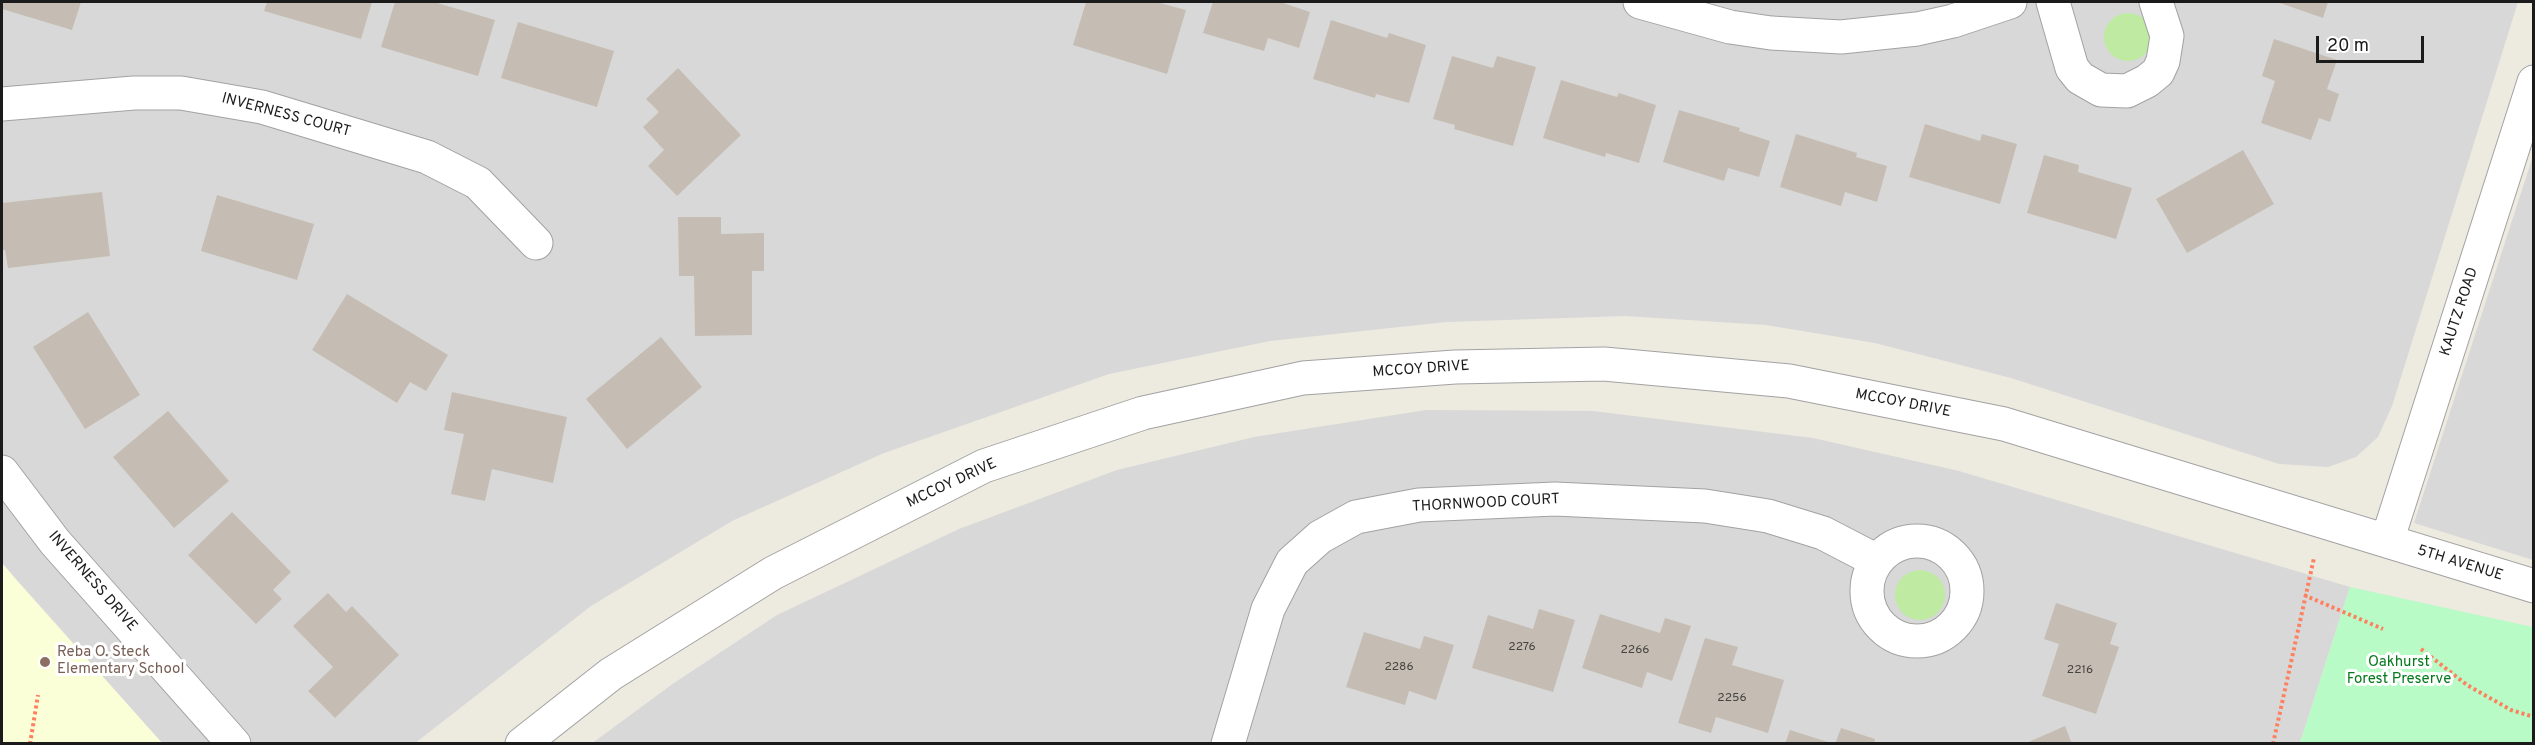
<!DOCTYPE html>
<html>
<head>
<meta charset="utf-8">
<style>
	body { margin:0 }
	#map { position:relative; width:2535px; height:745px; overflow:hidden; background:#edeae0; font-family:Overpass,sans-serif }
	canvas { display:block }
	.frame { position:absolute; inset:0; border:3px solid #1b1b1b; pointer-events:none }
	.scale { position:absolute; left:2316px; top:36px; width:108px; height:27px; box-sizing:border-box; border:3px solid #1b1b1b; border-top:0; padding-left:8px; font-size:18px; line-height:21px; white-space:nowrap; color:#1b1b1b; -webkit-text-stroke:4px #fff; paint-order:stroke }
</style>
</head>
<body>
<div id="map">
<canvas width="2535" height="745"></canvas>
<div class="frame"></div>
<div class="scale">20 m</div>
</div>
<script>
const c = document.querySelector('canvas').getContext('2d');
c.lineJoin = 'round';
function fill(path, color) { c.fillStyle = color; c.fill(path, 'evenodd'); }
const poly = rows => new Path2D(rows.map(r => 'M' + r).join(''));
function trace(path, color, width, dash) { c.strokeStyle = color; c.lineWidth = width; c.lineCap = dash ? 'butt' : 'round'; c.setLineDash(dash || []); c.stroke(path); }
function label(font, color, halo, rows, align = 'center') {
  c.font = font + ' Overpass,sans-serif'; c.lineWidth = 6; c.setLineDash([]); c.textBaseline = 'middle'; c.strokeStyle = halo; c.fillStyle = color; for (const [text, x, y, turn = 0] of rows) {
    c.save(); c.translate(x, y); c.rotate((+turn || 0) * Math.PI / 180); c.textAlign = isNaN(turn) ? turn : align; if (halo) c.strokeText(text, 0, 0); c.fillText(text, 0, 0); c.restore();
  }
}
const residential = poly([
	[2,2,2518,2,2392,406,2378,437,2356,457,2328,467,2279,464,2011,378,1875,343,1766,325,1625,316,1446,322,1270,341,1109,374,884,453,732,521,591,606,414,744,162,743,2,563],
	[2533,156,2534,560,2533,560,2414,523],
	[1426,410,1593,411,1813,438,1959,471,2350,587,2300,743,591,744,674,683,777,615,959,529,1117,470,1254,437]
]);
const education = poly([
	[2,563,17,581,162,743,2,743]
]);
const grass = poly([
	'2104 37a24 24 0 1 1 48 0a24 24 0 1 1-48 0Z',
	'1895 595a25 25 0 1 1 50 0a25 25 0 1 1-50 0Z'
]);
const park = poly([
	[2350,587,2533,627,2533,743,2300,743]
]);
const building = poly([
	[2,2,81,2,72,30,2,9],
	[267,2,372,2,361,39,264,11],
	[395,2,434,2,495,20,478,76,381,47],
	[1086,2,1156,2,1186,10,1167,74,1073,45],
	[1213,2,1280,2,1310,12,1299,48,1268,38,1264,51,1203,33],
	[2277,2,2328,2,2323,18],
	[1331,20,1387,38,1389,33,1426,45,1409,103,1376,94,1375,98,1313,79],
	[518,22,614,51,597,107,501,78],
	[2274,39,2337,60,2327,89,2339,94,2330,122,2319,118,2311,140,2261,123,2275,81,2262,76],
	[1452,56,1493,68,1497,56,1536,67,1513,146,1454,129,1455,125,1433,119],
	[678,68,741,135,677,196,648,166,664,150,643,127,659,112,646,99],
	[1561,80,1617,97,1619,93,1656,105,1639,163,1606,153,1605,157,1543,138],
	[1679,110,1740,128,1739,131,1770,141,1759,177,1728,168,1724,181,1663,162],
	[1925,124,1980,141,1982,134,2017,144,2000,204,1909,177],
	[1796,134,1857,153,1856,157,1887,166,1877,202,1845,192,1841,206,1780,187],
	[2243,150,2274,204,2187,253,2156,199],
	[2044,155,2079,165,2078,172,2132,188,2116,239,2027,213],
	[102,192,110,256,8,268,5,250,2,250,2,203],
	[217,195,314,224,297,280,201,251],
	[678,217,721,217,721,234,764,233,764,271,752,271,752,335,695,336,694,276,679,276],
	[347,294,448,355,426,391,410,382,397,403,312,350],
	[88,312,140,395,85,429,33,347],
	[661,337,702,387,627,449,586,399],
	[452,392,567,417,553,483,492,469,485,501,451,494,464,434,444,430],
	[168,411,229,481,174,528,113,457],
	[232,512,291,572,273,590,282,599,256,624,188,555],
	[328,593,346,612,352,606,399,655,335,718,308,691,333,667,293,626],
	[2056,603,2117,623,2110,644,2119,647,2096,714,2042,696,2059,644,2044,639],
	[1539,609,1575,620,1553,692,1472,668,1488,615,1533,629],
	[1600,614,1660,633,1665,618,1691,626,1672,681,1647,672,1642,688,1582,668],
	[1364,632,1420,649,1424,636,1454,645,1436,700,1409,691,1405,705,1346,687],
	[1705,638,1738,647,1732,665,1784,680,1768,733,1716,717,1711,733,1678,723],
	[2065,726,2072,744,2024,744],
	[1841,728,1875,739,1874,744,1835,744],
	[1790,730,1831,743,1830,744,1785,744]
]);
const path = poly([
	[2304,595,2383,629],
	[2421,649,2467,685,2511,710,2534,717],
	[30,744,38,695],
	[2273,744,2314,558]
]);
const minor = poly([
	[1640,2,1730,27,1771,33,1841,37,1917,29,1953,21,2010,2],
	[2053,2,2072,68,2080,78,2101,90,2127,91,2147,81,2158,72,2163,61,2167,36,2156,2],
	[2,104,134,93,181,93,262,107,427,157,478,183,536,243],
	[2,472,55,542,234,744],
	[2387,541,2534,82],
	'1867 591a50 50 0 1 1 100 0a50 50 0 1 1-100 0Z',
	[522,744,611,674,773,573,984,466,1143,413,1303,378,1455,367,1604,364,1789,381,2004,424,2534,586],
	[1228,744,1268,609,1292,562,1320,537,1356,517,1419,505,1555,499,1705,506,1768,516,1823,533,1877,561]
]);
const markers = [
	[45,662,6,"#8d6e63"]
];
const numberNames = [
	["2276",1522,648],
	["2266",1635,651],
	["2286",1399,668],
	["2216",2080,671],
	["2256",1732,699]
];
const streetNames = [
	["INVERNESS COURT",286,116,15],
	["KAUTZ ROAD",2460,312,-72],
	["MCCOY DRIVE",1421,370,-4],
	["MCCOY DRIVE",1903,404,11],
	["MCCOY DRIVE",952,484,-25],
	["THORNWOOD COURT",1486,504,-3],
	["5TH AVENUE",2460,564,17],
	["INVERNESS DRIVE",92,582,49]
];
const educationNames = [
	["Reba O. Steck",57,653],
	["Elementary School",57,670]
];
const parkNames = [
	["Oakhurst",2399,663],
	["Forest Preserve",2399,680]
];
fill(residential, '#d9d8d8');
fill(education, '#fbffd7');
fill(grass, '#beeaa2');
fill(park, '#b9fbc6');
fill(building, '#c5bdb3');
trace(minor, '#a2a2a2', 35);
trace(path, '#fe815f', 4, [3, 3]);
trace(minor, '#fff', 33);
for (const [x, y, r, color] of markers) { const dot = new Path2D(); dot.arc(x, y, r, 0, 2 * Math.PI); c.fillStyle = color; c.fill(dot); trace(dot, '#fff', 2); }
label('12px', '#464441', null, numberNames);
label('15px', '#1b1b1b', '#fff', streetNames);
label('15px', '#785e54', '#fff', educationNames, 'left');
label('15px', '#077a1e', '#fff', parkNames);
</script>
</body>
</html>
